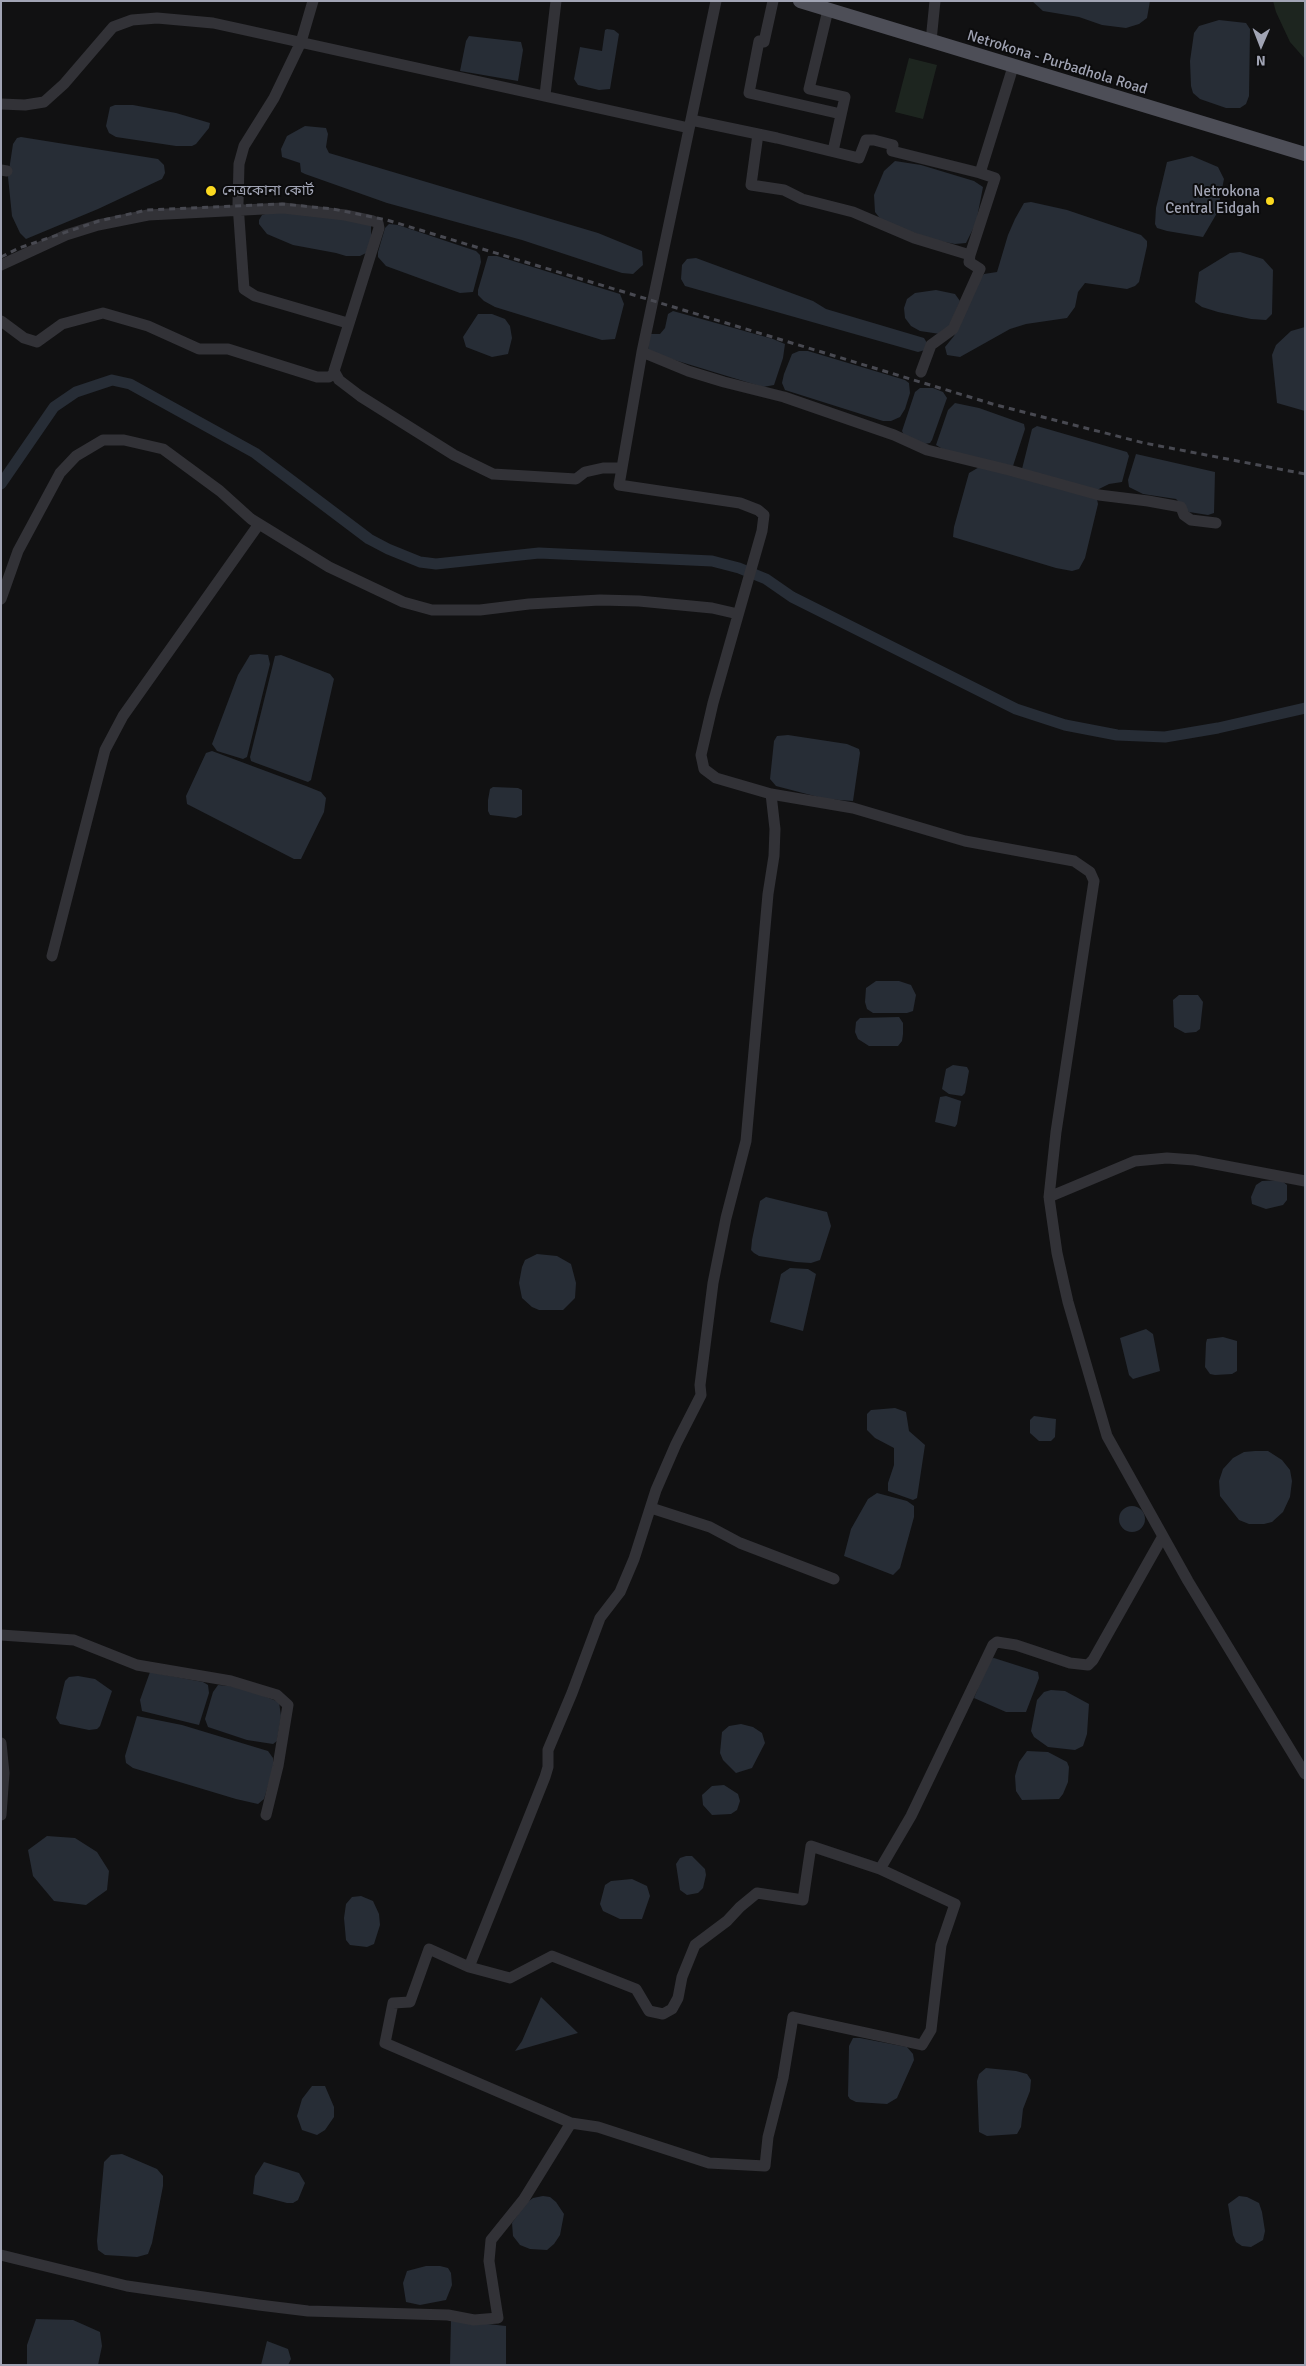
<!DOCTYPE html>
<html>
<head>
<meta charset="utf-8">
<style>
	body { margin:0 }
	#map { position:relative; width:1306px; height:2366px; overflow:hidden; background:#111112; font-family:Signika,sans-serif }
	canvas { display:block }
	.frame { position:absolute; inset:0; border:2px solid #a1a4b4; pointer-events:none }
	.north { position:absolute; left:1236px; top:20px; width:50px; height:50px; -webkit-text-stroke:4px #0c0c0d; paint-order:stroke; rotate:181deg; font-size:14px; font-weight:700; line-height:20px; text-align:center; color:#a1a4b4 }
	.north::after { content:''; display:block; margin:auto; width:18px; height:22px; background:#a1a4b4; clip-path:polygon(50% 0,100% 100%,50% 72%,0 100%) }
</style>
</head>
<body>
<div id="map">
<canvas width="1306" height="2366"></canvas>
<div class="frame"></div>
<div class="north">N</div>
</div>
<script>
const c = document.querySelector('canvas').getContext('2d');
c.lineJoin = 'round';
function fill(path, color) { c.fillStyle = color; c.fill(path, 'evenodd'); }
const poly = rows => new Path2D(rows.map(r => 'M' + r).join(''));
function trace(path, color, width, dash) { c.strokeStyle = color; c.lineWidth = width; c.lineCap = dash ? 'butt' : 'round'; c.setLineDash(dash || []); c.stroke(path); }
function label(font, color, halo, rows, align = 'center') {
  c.font = font + ' Signika,"Noto Sans Bengali",sans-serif'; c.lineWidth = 4; c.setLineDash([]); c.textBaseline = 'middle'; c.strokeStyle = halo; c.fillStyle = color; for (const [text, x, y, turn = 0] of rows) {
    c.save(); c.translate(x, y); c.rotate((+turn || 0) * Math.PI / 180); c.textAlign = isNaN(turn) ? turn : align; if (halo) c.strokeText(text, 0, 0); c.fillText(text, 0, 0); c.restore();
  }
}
const green = poly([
	[1273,1,1305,1,1305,59,1290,42,1276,12],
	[909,58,937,65,923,119,895,112]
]);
const water = poly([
	[1032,1,1150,1,1147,18,1139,24,1126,28,1102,25,1079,17,1043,11],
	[1219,20,1246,23,1250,29,1249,96,1246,104,1240,108,1226,108,1200,99,1193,93,1191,86,1190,61,1194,33,1199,26],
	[607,29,614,30,619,34,610,89,599,90,578,85,574,79,580,47,602,51,605,30],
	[469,36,521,42,523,50,518,81,460,71,466,41],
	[115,105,133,105,176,113,210,123,209,128,196,144,192,146,176,146,116,137,109,133,106,126,110,107],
	[305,126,326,128,328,134,326,147,329,153,598,233,642,251,643,265,633,274,622,273,522,240,387,203,305,174,301,172,300,163,282,157,281,149,287,136],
	[21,137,158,159,164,165,165,173,162,179,98,209,26,239,20,233,12,216,8,177,13,144,17,138],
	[1192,156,1218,167,1224,179,1217,213,1203,237,1167,231,1157,228,1155,224,1156,208,1167,162],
	[895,161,921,165,974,181,983,187,976,223,966,243,955,244,934,240,882,221,875,212,874,195,884,171],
	[1031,202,1067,210,1141,235,1147,241,1147,246,1139,282,1135,286,1127,289,1085,283,1078,292,1075,307,1067,318,1026,324,1010,329,960,357,947,355,945,347,954,336,979,280,984,274,997,272,1008,235,1015,219,1024,203],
	[282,209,371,224,371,238,366,253,360,256,346,256,336,253,293,245,267,234,259,224,259,220,262,215],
	[389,224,398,225,476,251,480,255,481,262,473,292,460,293,386,266,378,257,378,252,385,228],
	[1240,252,1263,259,1273,270,1272,314,1266,320,1251,319,1218,312,1202,307,1195,302,1199,272,1230,253],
	[488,256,497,256,620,294,624,304,615,339,602,340,495,307,484,301,478,295,478,290],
	[696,258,813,301,826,309,924,338,927,343,925,350,918,352,685,286,681,279,682,265,687,259],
	[936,290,955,294,960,301,947,331,940,334,920,331,911,326,905,318,904,308,907,299,915,293],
	[673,311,773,339,785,344,783,358,774,385,763,387,658,355,648,350,650,334,660,334,665,328,668,314],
	[478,314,492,314,505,319,510,326,512,338,508,354,492,357,466,347,463,337],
	[1305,327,1305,411,1277,403,1272,355,1276,345,1291,331],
	[799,351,808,351,905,380,909,383,910,393,905,409,900,417,891,421,883,421,785,390,782,383,784,374,792,354],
	[920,388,933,388,943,392,947,398,932,440,930,443,924,444,904,435,902,431,915,392],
	[955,403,979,408,1024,424,1025,429,1013,466,946,451,936,445,948,410],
	[1037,426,1127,452,1129,456,1122,482,1109,484,1097,490,1022,469,1032,429],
	[1136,454,1215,472,1214,513,1208,515,1189,512,1176,499,1143,494,1129,487,1128,480],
	[981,466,1097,499,1098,504,1085,558,1079,569,1072,571,1056,568,953,537,954,527,969,473],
	[259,654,268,655,270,664,247,757,243,759,217,751,212,744,238,675,250,655],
	[281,655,330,674,334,679,311,780,308,782,256,763,251,761,250,757,275,656],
	[788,735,847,744,859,749,860,753,853,801,826,799,776,786,770,779,774,741,777,736],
	[212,751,306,786,321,792,326,798,324,812,301,859,294,859,187,804,186,796,206,753],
	[493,787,518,788,522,790,522,815,516,818,490,815,488,811,488,800,490,789],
	[876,981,899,981,911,985,916,995,913,1011,907,1013,873,1013,867,1009,865,1002,866,988],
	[1179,995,1198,995,1203,1002,1200,1029,1196,1032,1185,1033,1174,1027,1173,1000],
	[899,1017,903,1023,903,1034,902,1041,898,1046,869,1046,858,1039,855,1032,856,1022,860,1018],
	[953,1065,967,1067,969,1071,965,1093,962,1096,949,1094,942,1089,946,1069],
	[946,1096,961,1101,957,1124,955,1127,935,1122,940,1097],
	[1281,1180,1287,1185,1287,1200,1283,1205,1266,1209,1252,1204,1251,1197,1256,1185,1262,1181],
	[766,1197,827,1212,831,1226,820,1260,811,1263,796,1262,759,1256,754,1253,751,1250,752,1240,760,1201],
	[537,1254,557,1256,571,1264,576,1283,575,1298,563,1310,539,1310,532,1307,522,1298,519,1283,522,1267,525,1260],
	[790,1268,808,1269,816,1274,803,1331,770,1322,781,1274],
	[1146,1329,1153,1334,1160,1371,1133,1379,1129,1375,1120,1338],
	[1223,1337,1237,1341,1237,1371,1232,1374,1215,1375,1210,1374,1205,1367,1206,1343,1207,1339],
	[895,1408,906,1412,909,1431,925,1445,917,1498,913,1500,888,1491,888,1483,894,1465,894,1448,875,1438,867,1430,867,1414,871,1410],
	[1034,1416,1056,1419,1055,1437,1051,1441,1039,1441,1030,1433,1030,1420],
	[1255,1451,1268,1451,1282,1460,1290,1470,1292,1481,1290,1497,1283,1512,1272,1522,1264,1524,1249,1524,1239,1520,1220,1496,1219,1481,1223,1469,1233,1458,1244,1452],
	[877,1493,907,1501,914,1506,914,1517,900,1568,893,1575,844,1556,851,1529,868,1499],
	'1119 1519a13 13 0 1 1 26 0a13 13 0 1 1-26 0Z',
	[994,1658,1038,1672,1039,1678,1026,1712,1006,1712,974,1698,990,1659],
	[150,1672,203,1682,208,1685,209,1693,199,1725,142,1711,140,1700],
	[78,1676,95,1679,112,1691,100,1726,97,1729,89,1730,60,1724,56,1718,65,1681,69,1677],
	[218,1685,241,1687,279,1702,281,1716,277,1741,273,1744,247,1740,208,1727,205,1719,213,1692],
	[1051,1690,1065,1691,1089,1704,1087,1734,1083,1746,1075,1750,1048,1747,1034,1737,1031,1731,1037,1700,1044,1692],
	[137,1716,182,1725,268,1751,273,1758,273,1770,264,1799,258,1804,236,1799,133,1768,126,1763,125,1756],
	[741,1724,753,1727,762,1733,765,1743,752,1768,736,1773,723,1760,720,1753,722,1732,729,1726],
	[1027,1751,1048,1752,1067,1762,1069,1767,1068,1782,1063,1794,1059,1799,1022,1800,1016,1791,1015,1776,1019,1762],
	[724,1785,738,1794,740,1801,737,1810,731,1814,712,1815,703,1805,702,1795,712,1786],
	[47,1836,75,1838,97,1852,109,1871,107,1890,86,1905,54,1901,33,1876,28,1850],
	[686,1856,692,1856,705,1869,706,1875,703,1888,698,1893,687,1895,680,1890,676,1864,680,1858],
	[632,1879,647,1886,650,1896,642,1919,620,1919,603,1911,600,1904,605,1885,611,1881],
	[361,1896,373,1901,379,1914,380,1925,374,1944,367,1947,350,1945,346,1940,344,1918,346,1904,352,1897],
	[541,1997,578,2033,515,2051,522,2041],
	[853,2038,860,2038,907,2047,913,2054,914,2060,897,2098,887,2104,856,2102,850,2099,848,2096,849,2046],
	[986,2068,1016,2071,1027,2074,1031,2080,1030,2091,1023,2109,1021,2127,1017,2134,987,2136,979,2132,977,2081,979,2074],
	[312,2086,325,2086,334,2107,334,2117,325,2130,317,2135,302,2130,297,2116,302,2099],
	[122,2154,157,2169,163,2176,163,2186,152,2243,148,2254,137,2257,105,2255,98,2250,97,2241,104,2162,111,2155],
	[264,2162,299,2173,305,2183,298,2200,293,2203,287,2203,253,2194,255,2176],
	[543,2196,550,2197,556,2202,564,2214,560,2235,554,2244,547,2250,530,2249,520,2245,513,2236,512,2223,526,2203,533,2198],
	[1239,2196,1247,2197,1259,2203,1262,2212,1265,2231,1263,2240,1251,2247,1242,2246,1236,2242,1233,2235,1228,2204],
	[426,2266,440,2266,448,2268,451,2273,452,2285,446,2300,420,2305,406,2302,403,2283,407,2271],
	[36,2319,73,2320,100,2332,102,2346,98,2365,27,2365,27,2345],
	[451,2320,506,2326,506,2365,450,2365],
	[267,2341,288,2349,291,2359,288,2365,261,2365]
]);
const canal = poly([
	[1,484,54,407,76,392,112,380,130,384,255,453,369,539,388,549,420,562,436,564,539,553,712,561,739,568,766,579,792,597,1016,709,1065,725,1117,735,1165,737,1218,728,1305,708]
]);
const minor = poly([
	[313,1,301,42,274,98,244,146,239,164,238,204,244,289,255,296,344,322],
	[716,1,642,352,619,485,740,503,758,510,764,515,762,531,713,703,701,755,704,769,716,778,771,794,853,808,965,841,1074,861,1090,872,1094,881,1056,1132,1049,1197,1057,1253,1068,1302,1107,1436,1188,1581,1305,1774],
	[773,1,764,42,759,41,749,93,841,114],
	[828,10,809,89,845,97,833,151],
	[931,41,935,1],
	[545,95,556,1],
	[1,104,25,105,44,102,64,84,113,27,132,20,157,18,213,23,245,30,689,128],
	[691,120,777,138,859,158,866,140,874,140,893,145,892,151,980,173,1013,67],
	[758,134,751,185,784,190,802,199,853,212,914,238,970,255],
	[1,170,7,171],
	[1,265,66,235,98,225,148,215,283,208,345,215,373,221,378,223,379,228,334,371,339,380,360,396,454,455,493,474,576,479,585,472,603,468,622,468],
	[1,321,24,338,37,342,62,324,103,313,148,326,199,349,228,349,317,377,329,377,335,373],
	[642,352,688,371,724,382,784,397,894,435,927,450,1009,470,1099,495,1148,501,1181,507,1184,515,1191,520,1216,523],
	[921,372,931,345,953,329,980,269,969,262,970,255,995,178,980,173],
	[1,599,18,551,60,473,76,456,103,440,124,440,163,449,220,491,251,519,329,567,403,602,432,610,480,610,529,604,600,600,639,601,712,608,738,614],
	[52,956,105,750,123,716,259,524],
	[1049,1197,1135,1161,1167,1158,1194,1160,1305,1181],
	[651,1508,710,1527,740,1543,834,1579],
	[1,1635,74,1640,137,1665,231,1681,277,1695,288,1705,278,1766,266,1815],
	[1,1743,4,1773,1,1815],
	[880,1869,911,1816,993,1645,997,1642,1016,1645,1070,1663,1088,1665,1093,1660,1163,1536],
	[469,1967,545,1777,548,1767,548,1750,572,1693,600,1618,620,1592,634,1559,656,1490,676,1444,701,1395,700,1385,713,1283,726,1218,746,1141,768,894,774,856,775,829,771,794],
	[1,2255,127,2286,259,2305,308,2311,448,2315,474,2320,498,2318,489,2261,491,2240,524,2199,571,2123,598,2127,709,2163,765,2166,768,2137,783,2078,793,2017,922,2045,931,2030,941,1945,955,1904,880,1869,811,1846,803,1900,757,1893,740,1907,727,1921,695,1945,682,1977,678,1998,672,2009,663,2014,649,2011,636,1989,552,1956,510,1978,469,1967,429,1949,410,2002,393,2003,385,2043,571,2123]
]);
const major = poly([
	[800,1,1305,154]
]);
const rail = poly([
	[1,257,19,248,99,221,147,210,282,204,333,209,387,220,996,405,1144,443,1305,474]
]);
const markers = [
	[211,191,6,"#fbd920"],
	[1270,201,5,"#fbd920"]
];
const streetNames = [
	["Netrokona - Purbadhola Road",1057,63,17]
];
const poiNames = [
	["নেত্রকোনা কোর্ট",222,191],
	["Netrokona",1260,192,"right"],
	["Central Eidgah",1260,209,"right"]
];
fill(green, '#1d251f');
fill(water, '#272d36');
trace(canal, '#272d36', 11);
trace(minor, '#323237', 11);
trace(major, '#4d4e57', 14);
trace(rail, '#484951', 3, [6, 5]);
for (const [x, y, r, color] of markers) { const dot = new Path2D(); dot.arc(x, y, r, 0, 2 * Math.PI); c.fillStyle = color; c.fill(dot); trace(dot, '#0c0c0d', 2); }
label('15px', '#a1a4b4', '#0c0c0d', streetNames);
label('15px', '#a1a4b4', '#0c0c0d', poiNames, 'left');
</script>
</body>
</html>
